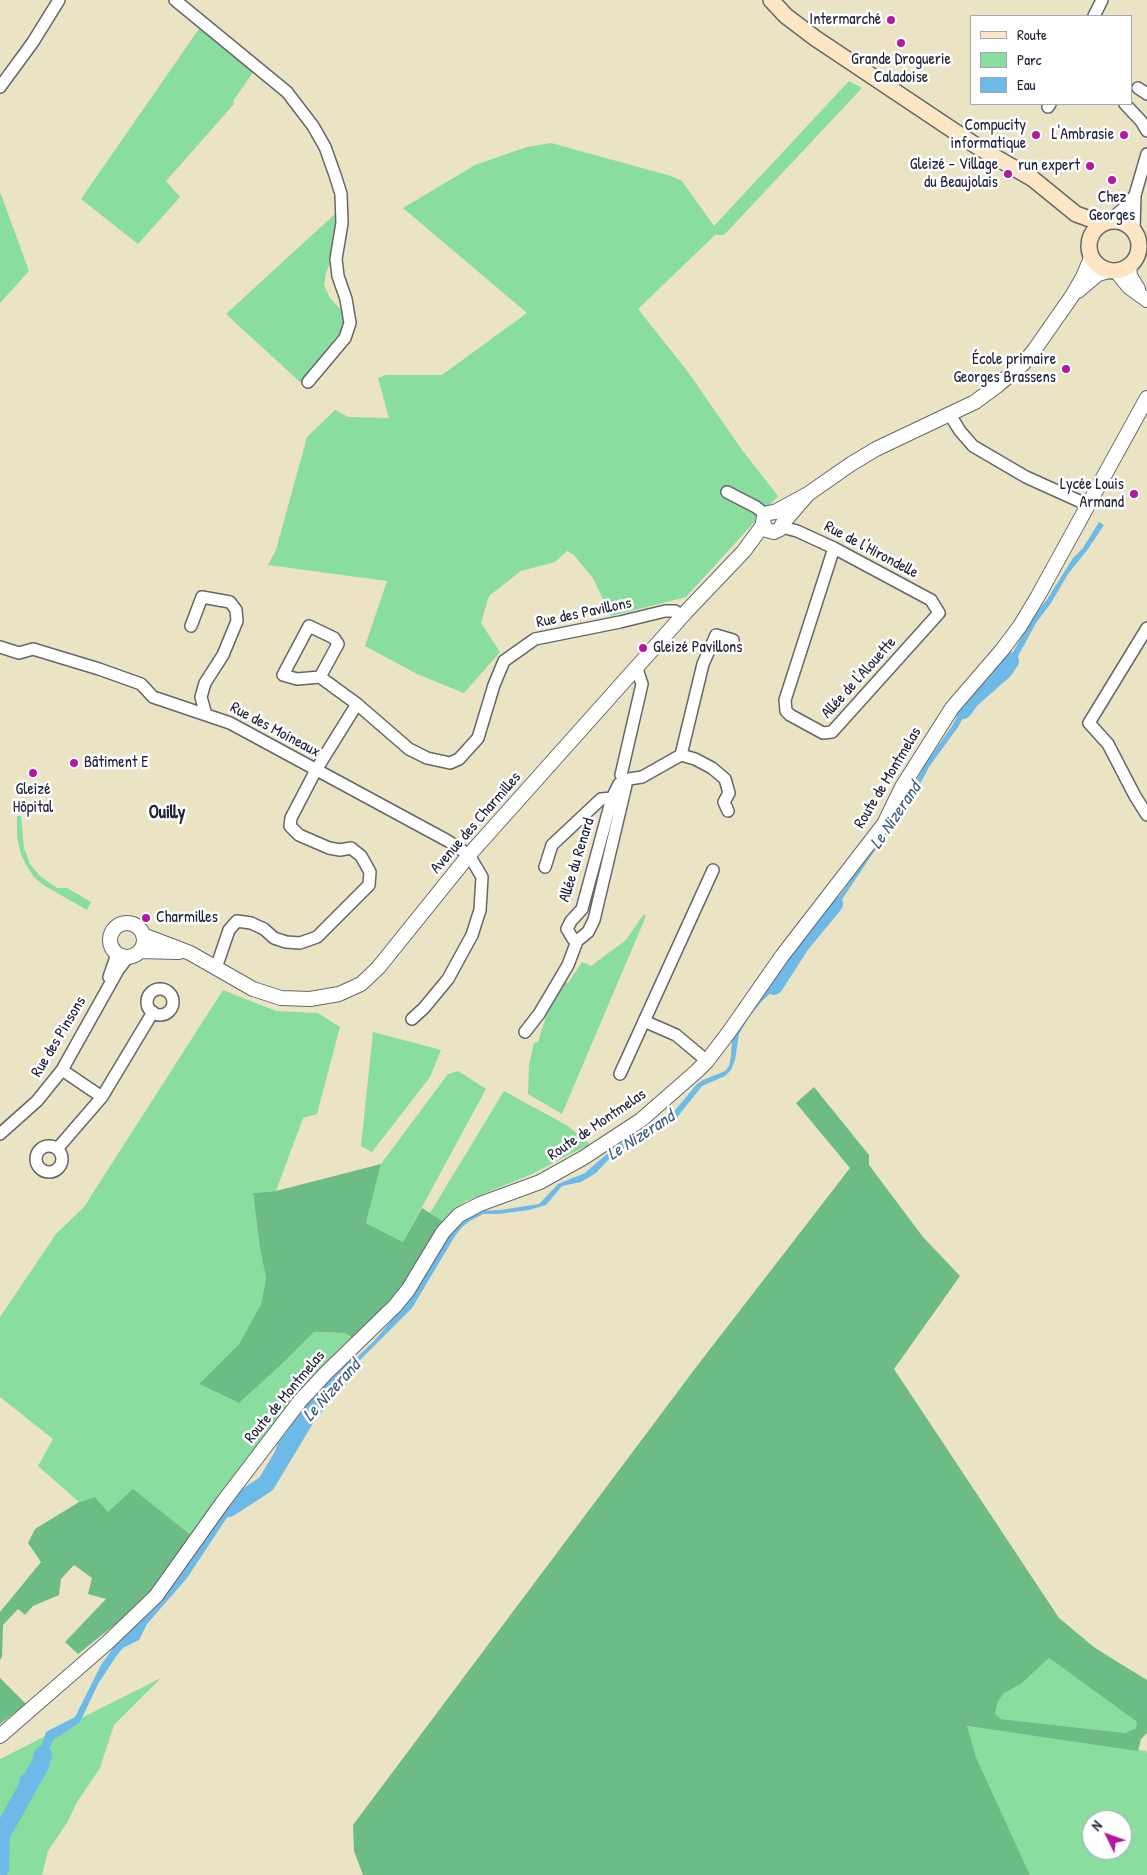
<!DOCTYPE html>
<html>
<head>
<meta charset="utf-8">
<style>
	body { margin:0 }
	#map { position:relative; width:1147px; height:1875px; overflow:hidden; background:#eae3c4; font-family:"Patrick Hand",sans-serif }
	canvas { display:block }
	.legend { position:absolute; left:970px; top:15px; width:162px; height:90px; box-sizing:border-box; background:#fff; border:1px solid #a7a7b1; margin:0; padding:6px 9px; list-style:none; font-size:15px; color:#22223b }
	.legend li { display:flex; align-items:center; gap:10px; height:25px }
	.legend b { width:25px; border:1px solid #a7a7b1 }
	.north { position:absolute; left:1082px; top:1810px; width:50px; height:50px; box-sizing:border-box; background:#fff; border:1px solid #a7a7b1; border-radius:50%; rotate:312deg; font-size:14px; font-weight:700; line-height:20px; text-align:center; color:#22223b }
	.north::after { content:''; display:block; margin:auto; width:18px; height:22px; background:#b5179e; clip-path:polygon(50% 0,100% 100%,50% 72%,0 100%) }
</style>
</head>
<body>
<div id="map">
<canvas width="1147" height="1875"></canvas>
<ul class="legend">
<li><b style="height:6px;background:#fce6c4"></b>Route</li>
<li><b style="height:14px;background:#89dd9e"></b>Parc</li>
<li><b style="height:14px;background:#6db9e7"></b>Eau</li>
</ul>
<div class="north">N</div>
</div>
<script>
const c = document.querySelector('canvas').getContext('2d');
c.lineJoin = 'round';
function fill(path, color) { c.fillStyle = color; c.fill(path, 'evenodd'); }
const poly = rows => new Path2D(rows.map(r => 'M' + r).join(''));
function trace(path, color, width, dash) { c.strokeStyle = color; c.lineWidth = width; c.lineCap = dash ? 'butt' : 'round'; c.setLineDash(dash || []); c.stroke(path); }
function label(font, color, halo, rows, align = 'center') {
  c.font = font + ' "Patrick Hand",sans-serif'; c.lineWidth = 5; c.setLineDash([]); c.textBaseline = 'middle'; c.strokeStyle = halo; c.fillStyle = color; for (const [text, x, y, turn = 0] of rows) {
    c.save(); c.translate(x, y); c.rotate((+turn || 0) * Math.PI / 180); c.textAlign = isNaN(turn) ? turn : align; if (halo) c.strokeText(text, 0, 0); c.fillText(text, 0, 0); c.restore();
  }
}
const green = poly([
	[201,26,254,71,233,101,234,104,166,181,180,197,138,244,81,199],
	[849,81,862,88,724,235,715,235,638,309,688,372,742,450,778,496,686,597,611,616,593,578,574,555,567,551,555,562,521,571,489,596,481,623,500,652,464,693,417,674,365,646,387,581,268,565,276,550,307,437,335,410,348,417,389,418,378,378,386,375,442,375,527,313,403,208,475,165,527,147,551,143,671,176,682,181,714,226],
	[0,192,29,271,0,303],
	[335,214,339,223,332,258,326,273,324,285,330,298,341,310,344,320,343,329,300,382,226,314],
	[17,816,21,816,24,848,30,864,40,876,57,888,67,888,91,902,87,910,43,885,34,877,26,865,21,854,17,837],
	[644,914,646,916,562,1114,528,1094,529,1065,534,1043,538,1042,550,1004,564,982,568,983,582,962,591,966,626,940],
	[223,990,276,1011,318,1013,340,1027,317,1114,303,1118,276,1191,253,1193,260,1249,266,1278,261,1304,239,1344,199,1384,239,1403,282,1364,314,1332,345,1333,354,1339,193,1537,108,1513,95,1497,79,1502,38,1466,53,1439,0,1397,0,1317,56,1234,84,1207],
	[373,1032,441,1050,430,1077,372,1152,361,1146],
	[458,1071,486,1089,403,1242,366,1223,381,1164,448,1074],
	[504,1091,568,1126,590,1144,532,1174,466,1201,449,1214,443,1221,430,1213],
	[1049,1658,1137,1722,1136,1728,1125,1733,1001,1719,995,1714,998,1702,1003,1694,1021,1684],
	[161,1678,114,1725,100,1768,77,1802,67,1823,48,1851,42,1875,0,1875,0,1759],
	[966,1726,1146,1751,1147,1753,1147,1875,1030,1875,976,1757],
	[1092,1820,1122,1820,1122,1850,1092,1850]
]);
const forest = poly([
	[814,1087,869,1155,869,1165,923,1237,960,1276,894,1369,1059,1618,1095,1648,1147,1680,1147,1733,1141,1739,1138,1751,967,1726,976,1757,1030,1875,363,1875,354,1851,353,1825,697,1366,850,1168,796,1103],
	[1049,1658,1137,1722,1136,1728,1125,1733,1001,1719,995,1714,998,1702,1003,1694,1021,1684],
	[381,1164,366,1223,403,1242,422,1208,443,1221,396,1295,354,1339,345,1333,314,1332,282,1364,239,1403,199,1384,239,1344,261,1304,266,1278,260,1249,253,1193,276,1191],
	[133,1489,193,1537,168,1573,141,1604,78,1654,65,1642,106,1599,88,1594,92,1578,74,1565,61,1579,59,1595,33,1606,25,1615,18,1609,3,1625,2,1657,0,1660,0,1612,41,1562,28,1543,35,1529,79,1502,95,1497,108,1512],
	[0,1678,26,1704,0,1724]
]);
const water = poly([
	[1099,522,1104,525,1088,549,1068,574,1051,603,1036,623,1017,658,1006,672,988,682,975,697,958,727,929,767,901,819,873,853,839,904,831,914,818,923,803,942,787,967,780,985,762,1001,749,1017,739,1034,735,1060,731,1070,725,1076,702,1086,675,1120,653,1134,622,1149,610,1158,596,1173,581,1182,562,1186,546,1205,529,1210,498,1214,483,1214,470,1221,462,1227,455,1236,412,1308,362,1358,344,1379,332,1386,318,1407,294,1431,285,1444,276,1476,267,1489,256,1498,237,1505,232,1510,187,1578,147,1624,139,1640,123,1648,117,1655,98,1684,80,1722,53,1740,42,1768,27,1785,5,1832,5,1844,8,1856,0,1875,0,1827,18,1792,20,1777,36,1764,46,1732,75,1717,101,1665,116,1644,162,1601,231,1502,256,1491,261,1485,271,1469,277,1445,284,1435,314,1407,326,1386,344,1373,352,1362,374,1341,396,1315,447,1237,462,1220,479,1211,500,1210,539,1204,558,1184,585,1173,616,1146,651,1130,666,1121,697,1084,703,1080,725,1071,729,1066,731,1056,732,1038,760,995,775,982,784,962,814,922,832,905,844,890,879,838,898,815,926,763,952,726,966,700,987,676,1000,670,1007,663,1032,618,1046,601,1073,558,1083,548]
]);
const river = poly([
	[963,710,971,699,1004,670,1010,661],
	[774,986,801,944,834,904],
	[229,1508,266,1484,308,1414,348,1369],
	[0,1869,1,1835,40,1765,43,1755]
]);
const minor = poly([
	[175,0,287,92,313,126,325,147,335,175,341,194,342,223,336,259,338,276,346,299,350,323,345,338,308,382],
	[1094,16,1102,0],
	[0,87,33,42,59,0],
	[1138,88,1147,94],
	[1125,104,1141,121,1147,131],
	[1048,107,1050,104],
	[1110,220,1124,208,1135,195],
	[1134,229,1135,195,1147,154],
	[950,415,960,431,973,446,1026,477,1088,505],
	[727,492,756,507,766,515],
	[782,527,797,531,834,548,931,600,939,613,832,732,823,733,790,715,786,711,785,700,834,548],
	[191,626,202,597,230,602,236,610,237,621,223,655,205,683,201,697,206,715],
	[1147,628,1089,723,1108,744,1135,796,1147,815],
	[0,647,19,653,33,649,99,669,141,684,153,697,230,723,448,841,469,855,482,877,480,910,472,935,448,979,424,1008,412,1019],
	[320,677,338,644,334,638,309,626,283,675,297,679,320,677,357,704,409,749,427,758,450,763,459,759,478,738,494,685,504,661,535,639,620,622,665,611,675,611,682,616],
	[681,755,703,664,716,635,733,640],
	[621,775,642,684,637,669],
	[629,779,642,777,681,755,695,759,712,768,725,779,729,793,724,802,728,811],
	[619,784,612,798,582,909,571,921,567,929,573,939,577,941,588,932,594,920,626,785],
	[545,867,552,845,601,799,612,798],
	[216,968,229,930,237,921,251,923,264,929,274,938,286,942,300,943,317,937,369,885,370,872,361,856,351,848,340,850,329,848,299,835,290,826,291,818,316,770,357,704],
	[109,977,117,954],
	'147 1002a13 13 0 1 1 26 0a13 13 0 1 1-26 0Z',
	[644,1021,676,1035,707,1061],
	[525,1032,539,1014,558,982,568,965,577,941],
	[620,1074,713,870],
	[102,1097,153,1012],
	[0,1134,37,1101,62,1070,118,970,128,957],
	'36 1159a13 13 0 1 1 26 0a13 13 0 1 1-26 0Z',
	[57,1149,102,1097,62,1070]
]);
const tertiary = poly([
	[1129,266,1130,276,1138,289],
	[1116,271,1129,287,1147,300],
	[1078,291,1098,274,1109,271],
	[808,494,783,523,780,529,774,532,766,530,763,522,764,517,768,513,775,512,808,494,851,464,876,449,975,402,998,385,1023,364,1035,349,1072,296,1083,277,1091,258],
	'110 940a17 17 0 1 1 34 0a17 17 0 1 1-34 0Z',
	[143,935,190,953,253,989,281,998,310,999,339,994,361,984,378,968,469,855,685,613,744,551,763,525],
	[140,951,179,952],
	[0,1736,107,1643,156,1596,223,1502,300,1401,326,1373,395,1306,408,1290,443,1232,459,1215,480,1204,540,1182,583,1158,641,1120,697,1071,707,1061,729,1032,782,956,884,824,902,787,952,708,1002,650,1020,626,1038,596,1147,398]
]);
const secondary = poly([
	[771,0,786,16,815,38,978,147,1033,179,1076,214,1101,223],
	'1089 246a25 25 0 1 1 50 0a25 25 0 1 1-50 0Z'
]);
const markers = [
	[891,20,5,"#b5179e"],
	[901,43,5,"#b5179e"],
	[1036,135,5,"#b5179e"],
	[1124,135,5,"#b5179e"],
	[1090,166,5,"#b5179e"],
	[1008,174,5,"#b5179e"],
	[1112,180,5,"#b5179e"],
	[1066,369,5,"#b5179e"],
	[1134,494,5,"#b5179e"],
	[643,648,5,"#b5179e"],
	[74,763,5,"#b5179e"],
	[33,773,5,"#b5179e"],
	[146,918,5,"#b5179e"]
];
const poiNames = [
	["Intermarché",881,20],
	["Grande Droguerie",901,60,"center"],
	["Caladoise",901,78,"center"],
	["Compucity",1026,126],
	["informatique",1026,144],
	["L'Ambrasie",1114,135],
	["Gleizé - Village",998,165],
	["du Beaujolais",998,183],
	["run expert",1080,166],
	["Chez",1112,198,"center"],
	["Georges",1112,216,"center"],
	["École primaire",1056,360],
	["Georges Brassens",1056,378],
	["Lycée Louis",1124,485],
	["Armand",1124,503],
	["Gleizé Pavillons",653,648,"left"],
	["Bâtiment E",84,763,"left"],
	["Gleizé",33,790,"center"],
	["Hôpital",33,808,"center"],
	["Charmilles",156,918,"left"]
];
const streetNames = [
	["Rue de l'Hirondelle",871,550,28],
	["Rue des Pavillons",584,613,-12],
	["Allée de l'Alouette",859,678,-48],
	["Rue des Moineaux",275,730,28],
	["Route de Montmelas",888,778,-59],
	["Avenue des Charmilles",476,823,-49],
	["Allée du Renard",577,860,-73],
	["Rue des Pinsons",59,1037,-59],
	["Route de Montmelas",597,1125,-34],
	["Route de Montmelas",285,1397,-50]
];
const neighbourhoodNames = [
	["Ouilly",167,813]
];
const waterNames = [
	["Le Nizerand",896,816,-56],
	["Le Nizerand",641,1136,-33],
	["Le Nizerand",332,1391,-48]
];
fill(green, '#89dd9e');
fill(forest, '#6ebc85');
fill(water, '#6db9e7');
trace(river, '#6db9e7', 18);
trace(minor, '#68666b', 14);
trace(tertiary, '#68666b', 16);
trace(secondary, '#68666b', 18);
trace(minor, '#fff', 11);
trace(tertiary, '#fff', 14);
trace(secondary, '#fce6c4', 15);
for (const [x, y, r, color] of markers) { const dot = new Path2D(); dot.arc(x, y, r, 0, 2 * Math.PI); c.fillStyle = color; c.fill(dot); trace(dot, '#fff', 2); }
label('16px', '#22223b', '#fff', poiNames, 'right');
label('16px', '#22223b', '#fff', streetNames);
label('bold 18px', '#22223b', '#fff', neighbourhoodNames);
label('italic 18px', '#405e80', '#fff', waterNames);
</script>
</body>
</html>
